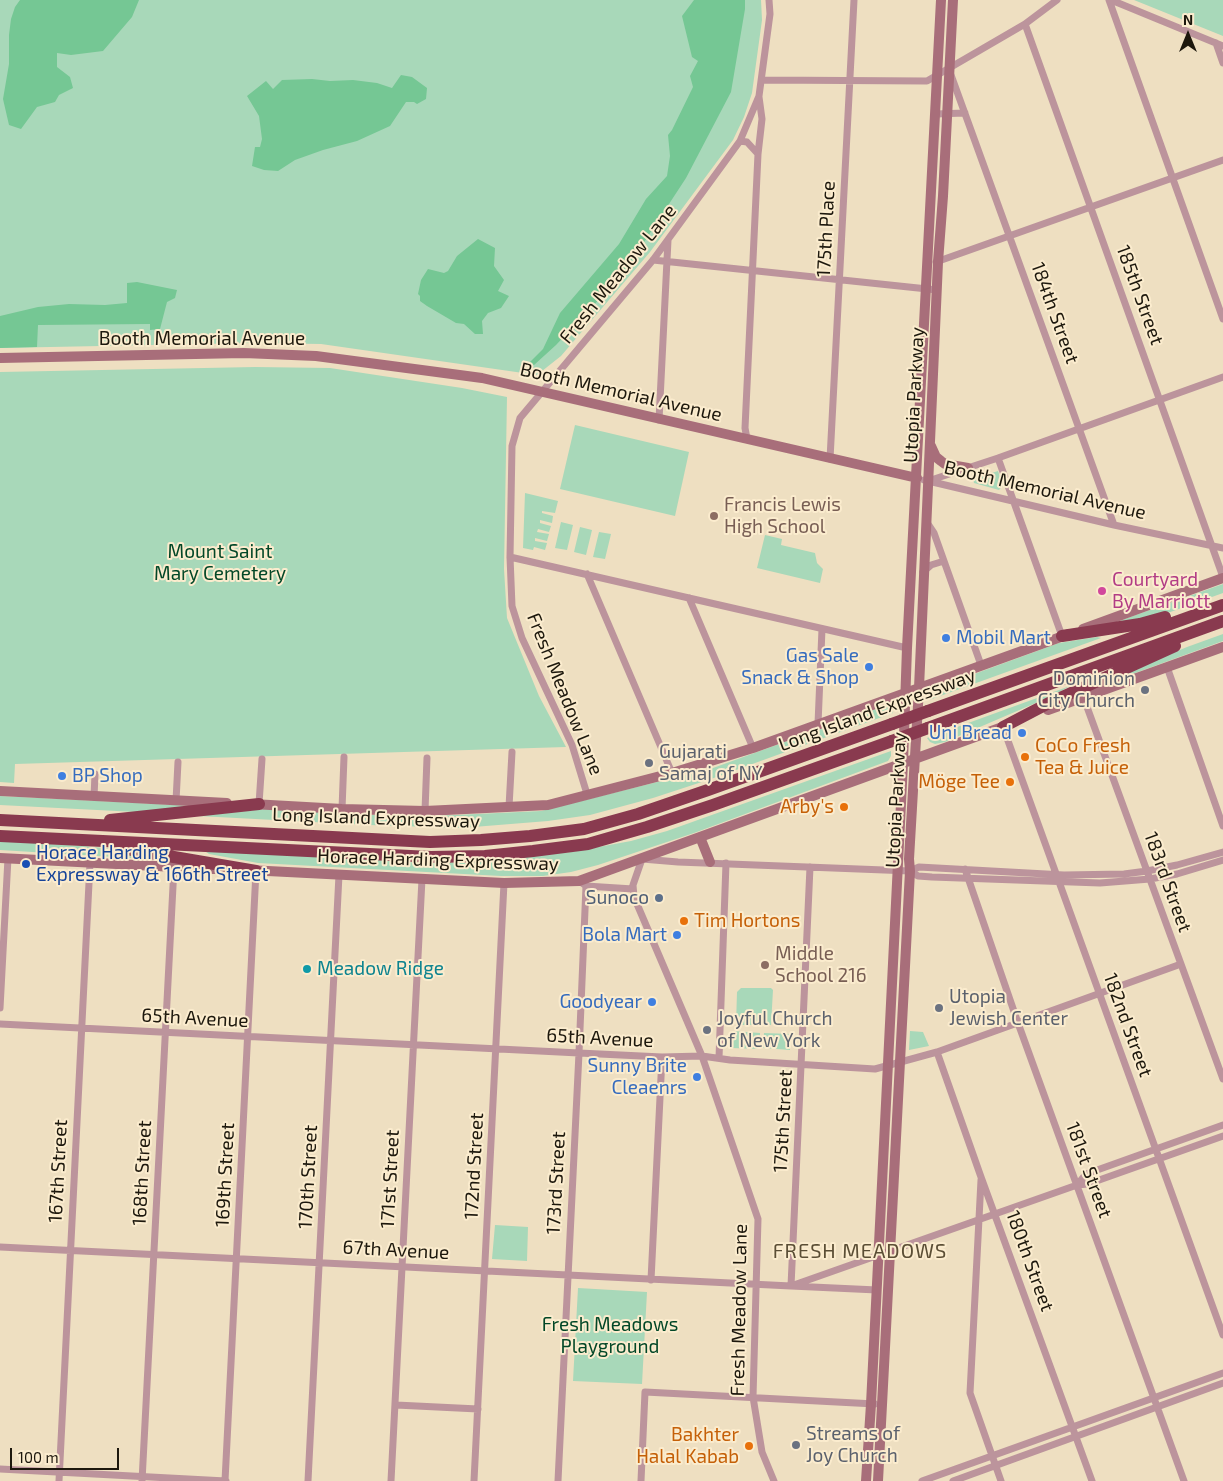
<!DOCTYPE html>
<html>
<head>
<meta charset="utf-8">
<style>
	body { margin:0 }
	#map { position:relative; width:1223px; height:1481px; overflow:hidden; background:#eedfc1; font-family:"Exo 2",sans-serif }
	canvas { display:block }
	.north { position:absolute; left:1163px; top:10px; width:50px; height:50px; -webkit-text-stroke:4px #fbecce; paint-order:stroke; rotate:0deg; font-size:14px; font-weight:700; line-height:20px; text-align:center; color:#1d180d }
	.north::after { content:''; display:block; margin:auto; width:18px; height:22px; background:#1d180d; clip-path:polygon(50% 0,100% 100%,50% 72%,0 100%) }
	.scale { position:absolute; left:10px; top:1448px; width:109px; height:22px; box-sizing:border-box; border:2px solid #1d180d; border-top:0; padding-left:6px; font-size:15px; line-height:18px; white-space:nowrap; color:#1d180d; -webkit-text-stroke:4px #fbecce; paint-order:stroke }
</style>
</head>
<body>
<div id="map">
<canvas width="1223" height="1481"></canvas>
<div class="north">N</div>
<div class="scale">100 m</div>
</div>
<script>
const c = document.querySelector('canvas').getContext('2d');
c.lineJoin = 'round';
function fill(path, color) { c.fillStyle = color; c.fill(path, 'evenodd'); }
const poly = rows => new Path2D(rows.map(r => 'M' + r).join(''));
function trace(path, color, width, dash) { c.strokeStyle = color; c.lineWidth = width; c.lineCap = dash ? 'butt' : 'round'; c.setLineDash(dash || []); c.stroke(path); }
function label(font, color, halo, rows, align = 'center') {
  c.font = font + ' "Exo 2",sans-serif'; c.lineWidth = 4; c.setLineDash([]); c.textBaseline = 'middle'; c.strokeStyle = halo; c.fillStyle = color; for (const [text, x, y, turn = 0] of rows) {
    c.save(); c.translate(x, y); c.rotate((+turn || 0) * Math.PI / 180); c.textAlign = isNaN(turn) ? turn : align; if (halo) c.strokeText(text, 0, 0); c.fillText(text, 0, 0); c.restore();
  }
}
const green = poly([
	[0,0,761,0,762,20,752,93,744,117,733,140,650,252,561,356,537,375,321,344,252,343,0,348],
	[1134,0,1223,0,1223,36],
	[255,367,330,368,462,388,507,397,504,569,507,618,539,696,566,747,15,764,14,783,0,782,0,372],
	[575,425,689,452,675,516,560,489],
	[998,471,1003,486,999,490,974,483,973,479],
	[525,493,558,501,555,513,542,511,542,513,553,516,552,523,540,520,540,523,551,526,549,532,538,529,537,532,549,534,547,541,535,538,535,541,547,543,545,550,534,547,533,550,523,548],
	[561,522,573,525,567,550,555,548],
	[580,527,592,530,586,555,574,552],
	[599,532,611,534,605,559,593,557],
	[765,535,782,539,781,545,815,553,817,563,823,569,820,583,757,568],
	[1223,584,1223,593,1151,619,1105,626],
	[1223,634,1223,641,1097,687,1118,676,1187,647],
	[1097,637,1101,638,929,700,930,694,936,688,1059,643],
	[1070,686,1052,696,945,742,935,744,930,742,927,738],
	[884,706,892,709,893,713,711,779,653,798,590,815,548,821,461,828,370,825,198,816,264,809,412,817,541,811,713,768],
	[891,751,891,756,888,761,694,833,598,865,571,872,543,876,501,876,258,863,209,854,205,851,465,863,571,852,631,841,667,831],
	[0,796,196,806,136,812,0,805],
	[0,841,84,846,132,851,146,855,147,859,0,850],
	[741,988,771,988,773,990,771,1025,736,1025,737,992],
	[733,1031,760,1033,760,1049,732,1048],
	[910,1031,923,1032,929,1046,909,1050],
	[764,1033,791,1034,790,1050,763,1048],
	[495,1225,528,1227,527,1261,492,1259],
	[578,1288,647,1292,642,1384,573,1381]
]);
const forest = poly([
	[20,0,139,0,132,17,103,51,71,55,57,53,57,67,70,77,73,88,59,95,55,102,37,107,21,129,9,125,3,99,9,64,9,35,11,19,15,7],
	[694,0,745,0,745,9,731,92,686,178,635,256,608,290,556,345,534,365,529,363,543,349,560,313,619,244,646,199,667,176,670,156,668,135,672,130,693,87,690,76,698,61,692,57,682,16],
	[401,75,412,77,427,88,426,99,417,104,414,102,406,102,390,126,357,141,323,150,295,160,278,171,264,170,252,166,255,147,260,147,262,139,259,116,247,96,266,81,273,89,282,80,312,79,330,81,353,80,377,83,392,88],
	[478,239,495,248,494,266,504,280,498,291,509,296,501,308,488,313,482,321,483,334,475,334,464,324,456,323,427,306,420,301,420,296,418,294,421,280,428,269,444,273,448,271,457,256],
	[137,282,177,290,175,298,167,302,160,329,150,330,150,324,38,325,37,347,0,348,0,316,38,307,69,304,105,305,127,303,127,283]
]);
const street = poly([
	[1109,0,1223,319],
	[1111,0,1223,46],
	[1025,24,1223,577],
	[1216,43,1223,63],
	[951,75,1114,525],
	[762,80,927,81,1025,24,1057,0],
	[936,114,965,113],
	[740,141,747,142,758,154,745,428,747,439],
	[758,154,762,119,759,97],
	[653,260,937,290],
	[936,262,1223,160],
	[659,420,668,240],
	[998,458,1062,636],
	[830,459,854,0],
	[924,480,1114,525,1223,548],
	[928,481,998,458,1223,377],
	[926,521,934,533,981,665],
	[510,557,907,648],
	[923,572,931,565,944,561],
	[587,574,672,773],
	[689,598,753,748],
	[1167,667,1223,826],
	[1083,696,1223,1079],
	[818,724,822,629],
	[1003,727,1223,1335],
	[587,794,572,745,522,638,512,606,510,557,512,446,520,418,653,260,740,141,759,96,770,14,769,0],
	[94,797,95,774],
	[176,801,178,762],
	[259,804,262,759],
	[509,807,512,752],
	[342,809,344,757],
	[425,811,427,758],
	[810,867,791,1286,877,1290],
	[965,869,1018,1023,1184,1481],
	[910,871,919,867,1064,875,1124,874,1147,871,1177,865,1223,852],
	[582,883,586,886,633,889],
	[0,1008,8,858],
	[0,1024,579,1053,662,1057,702,1056,730,1060,875,1069,937,1052,1181,964],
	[937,1052,981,1177,1092,1481],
	[719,1058,726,863],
	[981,1180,970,1393,1001,1481],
	[1077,1185,1086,1174,1223,1125],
	[0,1247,791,1286,1077,1185,1088,1184,1223,1136],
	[651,1280,662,1057],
	[396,1405,478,1409],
	[0,1469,226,1481],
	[59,1481,90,863],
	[142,1481,174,867],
	[225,1481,256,871],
	[308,1481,339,875],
	[391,1481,422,879],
	[474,1481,504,883],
	[558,1481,579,1053,586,886],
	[641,1481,645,1392,875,1404],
	[774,1481,762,1452,753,1397,758,1219,702,1056,634,897,633,885,642,859,678,862,910,871,918,876,932,877,1100,883,1150,879,1177,874,1223,860],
	[922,1481,1223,1373],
	[953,1481,1223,1383]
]);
const secondary = poly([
	[0,358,244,353,316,356,467,376,482,378,917,478],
	[931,446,936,457,941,461,945,464,968,468],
	[1083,629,1223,578],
	[1048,710,1223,647],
	[0,791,227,803],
	[252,804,342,809,425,811,548,805,672,773,753,748,1069,634],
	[700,837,710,862],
	[0,858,214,869],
	[248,870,504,883,579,881,1008,725],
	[866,1481,871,1404,903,763,907,648,941,0],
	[878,1481,910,871,909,859,919,688,938,262,943,196,953,0]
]);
const highway = poly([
	[1062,636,1140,624,1165,617],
	[928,711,1223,605],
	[1003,727,1047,704,1175,646],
	[928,728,1223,621],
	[0,820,430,842,481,840,530,836,584,829,638,814,708,790,892,724],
	[110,820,259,804],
	[0,836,431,857,485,856,533,851,588,844,647,827,713,805,892,741],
	[127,849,256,871]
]);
const highwayBridge = poly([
	[892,724,928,711],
	[892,741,928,728]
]);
const markers = [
	[714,516,5,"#8d6e63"],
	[1102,591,5,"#d1479c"],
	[946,638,5,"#3f7fe0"],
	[869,667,5,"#3f7fe0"],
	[1145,690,5,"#6b7280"],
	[1022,733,5,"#3f7fe0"],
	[1025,757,5,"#e8710a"],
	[649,763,5,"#6b7280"],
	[62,776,5,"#3f7fe0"],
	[1010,782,5,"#e8710a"],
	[844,807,5,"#e8710a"],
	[26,864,5,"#1a4fb4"],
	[659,898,5,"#5c6f8a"],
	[684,921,5,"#e8710a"],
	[677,935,5,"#3f7fe0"],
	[765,965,5,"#8d6e63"],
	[307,969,5,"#0f9aa8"],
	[652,1002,5,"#3f7fe0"],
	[939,1008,5,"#6b7280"],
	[707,1030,5,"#6b7280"],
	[697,1077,5,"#3f7fe0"],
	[796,1445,5,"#6b7280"],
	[749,1446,5,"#e8710a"]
];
const streetNames = [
	["175th Place",826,229,-87],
	["Fresh Meadow Lane",618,274,-51],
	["185th Street",1140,295,70],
	["184th Street",1055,313,70],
	["Booth Memorial Avenue",202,339],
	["Booth Memorial Avenue",621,392,13],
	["Utopia Parkway",914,395,-87],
	["Booth Memorial Avenue",1045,490,13],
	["Fresh Meadow Lane",565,694,68],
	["Long Island Expressway",877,710,-20],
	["Utopia Parkway",896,800,-87],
	["Long Island Expressway",376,818,2],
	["Horace Harding Expressway",438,860,2],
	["183rd Street",1168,882,70],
	["65th Avenue",195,1018,3],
	["182nd Street",1128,1025,70],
	["65th Avenue",600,1038,3],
	["175th Street",783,1121,-87],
	["172nd Street",474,1166,-87],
	["181st Street",1089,1170,70],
	["167th Street",58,1171,-87],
	["168th Street",142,1173,-87],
	["169th Street",225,1175,-87],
	["170th Street",308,1177,-87],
	["171st Street",390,1179,-87],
	["173rd Street",556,1183,-87],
	["67th Avenue",396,1250,3],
	["180th Street",1030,1261,70],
	["Fresh Meadow Lane",739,1310,-89]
];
const educationNames = [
	["Francis Lewis",724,505],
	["High School",724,527],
	["Middle",775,954],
	["School 216",775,976]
];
const parkNames = [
	["Mount Saint",220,552],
	["Mary Cemetery",220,574],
	["Fresh Meadows",610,1325],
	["Playground",610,1347]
];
const hotelNames = [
	["Courtyard",1112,580],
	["By Marriott",1112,602]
];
const shopNames = [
	["Mobil Mart",956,638,"left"],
	["Gas Sale",859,656],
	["Snack & Shop",859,678],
	["Uni Bread",1012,733],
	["BP Shop",72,776,"left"],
	["Bola Mart",667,935],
	["Goodyear",642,1002],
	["Sunny Brite",687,1066],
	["Cleaenrs",687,1088]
];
const worshipNames = [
	["Dominion",1135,679,"right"],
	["City Church",1135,701,"right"],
	["Gujarati",659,752],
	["Samaj of NY",659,774],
	["Utopia",949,997],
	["Jewish Center",949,1019],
	["Joyful Church",717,1019],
	["of New York",717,1041],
	["Streams of",806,1434],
	["Joy Church",806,1456]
];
const foodNames = [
	["CoCo Fresh",1035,746,"left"],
	["Tea & Juice",1035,768,"left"],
	["Möge Tee",1000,782],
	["Arby's",834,807],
	["Tim Hortons",694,921,"left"],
	["Bakhter",739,1435],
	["Halal Kabab",739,1457]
];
const transitNames = [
	["Horace Harding",36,853],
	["Expressway & 166th Street",36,875]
];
const serviceNames = [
	["Sunoco",649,898]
];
const cultureNames = [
	["Meadow Ridge",317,969]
];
const neighbourhoodNames = [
	["FRESH MEADOWS",860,1251]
];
fill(green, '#a8d8b9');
fill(forest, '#75c794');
trace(street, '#bc949c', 7);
trace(secondary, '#a86e7a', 10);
trace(highway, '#893a4f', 12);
trace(highwayBridge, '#893a4f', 12);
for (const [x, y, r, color] of markers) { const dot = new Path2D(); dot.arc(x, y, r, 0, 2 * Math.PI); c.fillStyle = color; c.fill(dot); trace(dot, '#fbecce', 2); }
label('19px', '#1d180d', '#fbecce', streetNames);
label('19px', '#785e54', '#fbecce', educationNames, 'left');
label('19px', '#024727', '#fbecce', parkNames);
label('19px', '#b23c85', '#fbecce', hotelNames, 'left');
label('19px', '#366cbe', '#fbecce', shopNames, 'right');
label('19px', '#5b616d', '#fbecce', worshipNames, 'left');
label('19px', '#c56008', '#fbecce', foodNames, 'right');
label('19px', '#164399', '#fbecce', transitNames, 'left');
label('19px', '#4e5e75', '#fbecce', serviceNames, 'right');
label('19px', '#0d838f', '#fbecce', cultureNames, 'left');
c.letterSpacing = '1px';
label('20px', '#5b4e35', '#fbecce', neighbourhoodNames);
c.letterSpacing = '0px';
</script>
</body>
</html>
